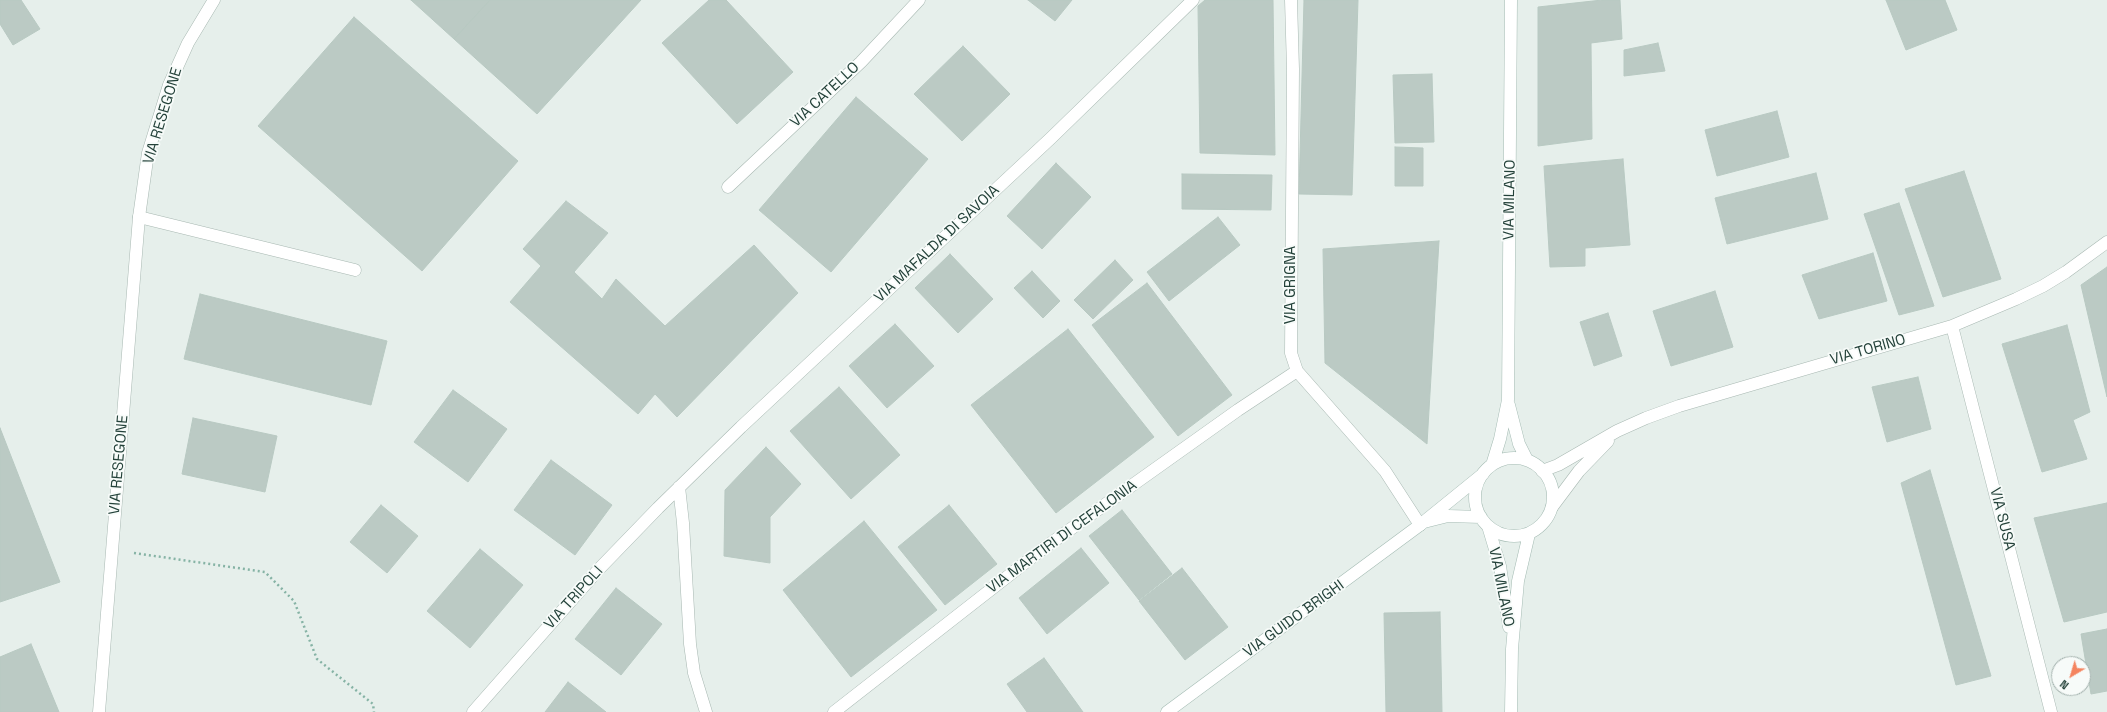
<!DOCTYPE html>
<html>
<head>
<meta charset="utf-8">
<style>
	body { margin:0 }
	#map { position:relative; width:2107px; height:712px; overflow:hidden; background:#e6efeb; font-family:"Space Grotesk",sans-serif }
	canvas { display:block }
	.north { position:absolute; left:2051px; top:656px; width:40px; height:40px; box-sizing:border-box; background:#f7fbf9; border:1px solid #a3b1ad; border-radius:50%; rotate:218deg; font-size:11px; font-weight:700; line-height:16px; text-align:center; color:#24423a }
	.north::after { content:''; display:block; margin:auto; width:14px; height:18px; background:#f4845f; clip-path:polygon(50% 0,100% 100%,50% 72%,0 100%) }
</style>
</head>
<body>
<div id="map">
<canvas width="2107" height="712"></canvas>
<div class="north">N</div>
</div>
<script>
const c = document.querySelector('canvas').getContext('2d');
c.lineJoin = 'round';
function fill(path, color) { c.fillStyle = color; c.fill(path, 'evenodd'); }
const poly = rows => new Path2D(rows.map(r => 'M' + r).join(''));
function trace(path, color, width, dash) { c.strokeStyle = color; c.lineWidth = width; c.lineCap = dash ? 'butt' : 'round'; c.setLineDash(dash || []); c.stroke(path); }
function label(font, color, halo, rows, align = 'center') {
  c.font = font + ' "Space Grotesk",sans-serif'; c.lineWidth = 3.5; c.setLineDash([]); c.textBaseline = 'middle'; c.strokeStyle = halo; c.fillStyle = color; for (const [text, x, y, turn = 0] of rows) {
    c.save(); c.translate(x, y); c.rotate((+turn || 0) * Math.PI / 180); c.textAlign = isNaN(turn) ? turn : align; if (halo) c.strokeText(text, 0, 0); c.fillText(text, 0, 0); c.restore();
  }
}
const building = poly([
	[0,0,21,0,40,29,13,45,0,24,0,0],
	[411,0,490,0,454,39,411,0],
	[490,0,641,0,537,114,454,39,490,0],
	[709,0,726,0,793,72,737,124,662,43,709,0],
	[1028,0,1072,0,1055,21,1028,0],
	[1205,0,1273,0,1275,155,1200,153,1198,6,1205,0],
	[1304,0,1358,0,1352,195,1299,194,1304,0],
	[1602,0,1620,0,1622,39,1591,43,1592,139,1538,146,1538,7,1602,0],
	[1886,0,1945,0,1957,30,1906,50,1886,0],
	[354,17,518,161,422,271,258,126,354,17],
	[1658,43,1665,71,1624,76,1624,50,1658,43],
	[963,46,1010,94,962,141,914,94,963,46],
	[1432,74,1434,142,1395,143,1393,75,1432,74],
	[856,97,928,159,831,272,759,210,856,97],
	[1777,111,1789,157,1717,176,1705,130,1777,111],
	[1395,147,1423,148,1423,186,1395,186,1395,147],
	[1623,159,1630,245,1585,248,1585,266,1550,267,1544,166,1623,159],
	[1056,163,1091,197,1042,249,1007,216,1056,163],
	[1964,171,2001,279,1943,297,1905,189,1964,171],
	[1816,173,1828,219,1727,244,1715,198,1816,173],
	[1182,174,1272,175,1271,210,1182,209,1182,174],
	[566,201,608,233,574,272,602,299,616,279,665,326,754,245,798,293,677,417,655,394,638,414,510,302,541,266,523,249,566,201],
	[1899,203,1934,306,1899,315,1864,214,1899,203],
	[1218,217,1240,245,1169,301,1147,272,1218,217],
	[1439,241,1427,444,1325,363,1323,249,1439,241],
	[1873,253,1887,301,1819,319,1802,275,1873,253],
	[950,254,993,299,958,333,915,288,950,254],
	[1115,260,1133,280,1093,319,1074,300,1115,260],
	[2107,267,2107,397,2081,285,2107,267],
	[1032,271,1060,301,1043,318,1014,288,1032,271],
	[1147,283,1232,395,1178,436,1092,325,1147,283],
	[1715,291,1733,347,1671,366,1653,311,1715,291],
	[200,294,387,341,371,405,184,359,200,294],
	[1608,313,1622,356,1594,366,1580,322,1608,313],
	[895,324,934,366,887,408,849,366,895,324],
	[2067,325,2090,412,2073,420,2087,459,2042,472,2002,344,2067,325],
	[1068,329,1154,437,1056,513,971,405,1068,329],
	[1918,377,1931,429,1887,442,1872,387,1918,377],
	[839,387,900,455,851,499,790,431,839,387],
	[453,390,507,429,468,482,414,442,453,390],
	[193,418,277,436,265,492,182,474,193,418],
	[0,428,60,582,0,602,0,428],
	[766,447,801,484,770,517,770,563,724,556,725,490,766,447],
	[551,460,612,505,575,555,514,510,551,460],
	[1930,470,1991,676,1956,685,1901,483,1930,470],
	[2107,503,2107,612,2064,622,2034,518,2107,503],
	[381,505,418,536,387,573,350,542,381,505],
	[949,505,997,564,945,605,898,547,949,505],
	[1122,510,1172,574,1139,600,1089,536,1122,510],
	[864,521,937,610,851,677,783,590,864,521],
	[1081,548,1109,583,1047,634,1019,598,1081,548],
	[480,549,523,585,470,648,427,611,480,549],
	[1182,568,1228,627,1185,660,1139,601,1182,568],
	[616,588,662,624,621,675,575,639,616,588],
	[1440,612,1442,712,1386,712,1384,613,1440,612],
	[2107,629,2107,691,2091,694,2081,634,2107,629],
	[31,644,59,712,0,712,0,657,31,644],
	[1044,658,1083,712,1027,712,1007,684,1044,658],
	[568,682,606,712,545,712,568,682]
]);
const path = poly([
	[134,553,265,572,294,601,317,659,373,704,374,712]
]);
const lane = poly([
	[139,217,355,270]
]);
const street = poly([
	[1291,0,1293,69,1291,353,1297,371,1385,471,1420,525],
	[728,187,861,62,919,0],
	[1952,326,2051,712],
	[1542,471,1558,465,1617,431,1646,418,1679,406,1952,326,2016,299,2043,286,2066,272,2107,242],
	[679,487,683,523,690,644,694,673,706,712],
	[1552,507,1579,471,1608,441],
	[99,712,139,217,148,153,169,85,188,43,214,0],
	[473,712,599,569,658,508,741,427,1051,138,1193,0],
	[834,712,1044,548,1238,410,1297,371]
]);
const secondary = poly([
	[1509,405,1519,444,1527,460],
	'1475 497a39 39 0 1 1 78 0a39 39 0 1 1-78 0Z',
	[1492,465,1500,439,1508,400,1511,0],
	[1428,521,1448,516,1481,517],
	[1488,526,1500,566,1509,627],
	[1167,712,1420,525,1483,474],
	[1511,712,1512,649,1518,581,1529,534]
]);
const streetNames = [
	["VIA CATELLO",825,95,-43],
	["VIA RESEGONE",163,116,-73],
	["VIA MILANO",1510,200,-89],
	["VIA MAFALDA DI SAVOIA",937,244,-43],
	["VIA GRIGNA",1291,285,-90],
	["VIA TORINO",1868,350,-16],
	["VIA RESEGONE",119,465,-85],
	["VIA SUSA",2002,519,76],
	["VIA MARTIRI DI CEFALONIA",1062,537,-36],
	["VIA MILANO",1501,587,79],
	["VIA TRIPOLI",574,598,-48],
	["VIA GUIDO BRIGHI",1294,619,-36]
];
fill(building, '#bbcac4');
trace(building, '#b8c9c2', 1);
trace(lane, '#a8b8b2', 13);
trace(street, '#a8b8b2', 13);
trace(secondary, '#a4bbb3', 13);
trace(path, '#86b3a5', 2.5, [2, 3]);
trace(lane, '#fff', 12);
trace(street, '#fff', 12);
trace(secondary, '#fff', 12);
label('15px', '#24423a', '#f7fbf9', streetNames);
</script>
</body>
</html>
